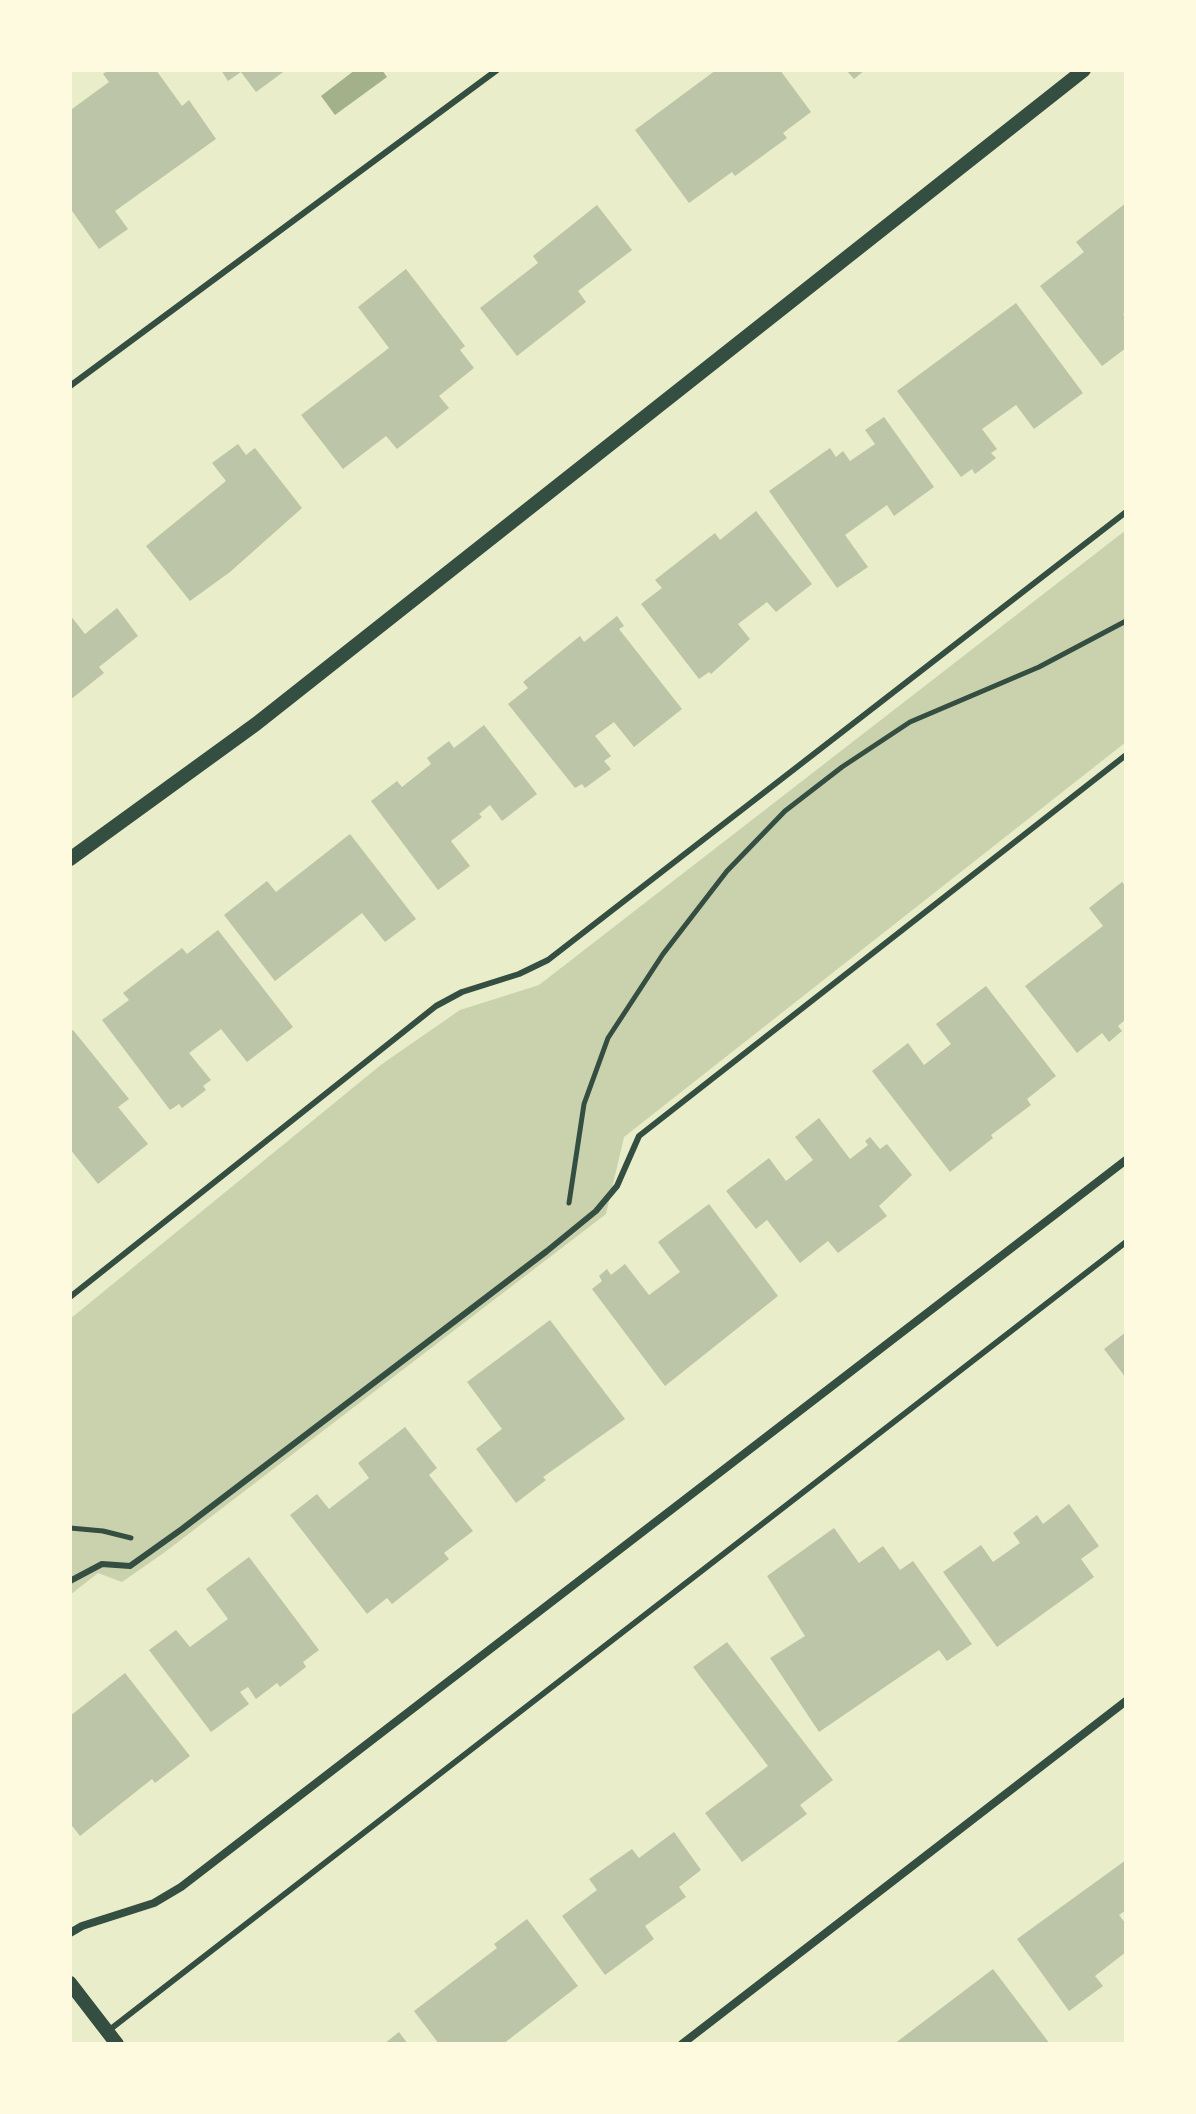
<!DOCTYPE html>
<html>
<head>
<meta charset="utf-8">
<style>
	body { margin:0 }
	#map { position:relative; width:1196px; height:2114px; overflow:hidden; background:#e9edc9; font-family:"Open Sans",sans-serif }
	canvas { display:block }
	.frame { position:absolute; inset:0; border:72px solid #fefae0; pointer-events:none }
</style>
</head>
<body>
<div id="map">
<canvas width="1196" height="2114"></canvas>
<div class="frame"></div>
</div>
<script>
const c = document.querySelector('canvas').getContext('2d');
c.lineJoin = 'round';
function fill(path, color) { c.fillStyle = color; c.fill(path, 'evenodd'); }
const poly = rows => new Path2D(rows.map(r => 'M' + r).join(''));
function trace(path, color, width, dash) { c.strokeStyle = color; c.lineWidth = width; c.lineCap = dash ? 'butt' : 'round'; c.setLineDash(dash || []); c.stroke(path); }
const green = poly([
	[1126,530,1126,742,624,1137,606,1214,165,1552,122,1582,98,1573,70,1595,70,1319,382,1064,460,1010,539,985]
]);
const water = poly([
	[355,70,382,70,387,77,335,115,321,96]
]);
const building = poly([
	[109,70,156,70,182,106,189,100,216,139,115,211,128,229,99,249,70,208,70,106,72,109,109,82,103,74],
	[221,70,286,70,256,92,241,72,228,81],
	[716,70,780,70,811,112,783,133,787,138,735,176,732,172,689,203,635,130],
	[846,70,865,70,854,79],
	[1126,203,1126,312,1123,314,1126,318,1126,348,1102,366,1040,286,1084,252,1076,242],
	[597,205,632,250,578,291,586,302,517,356,480,308,538,263,533,256],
	[406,269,465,346,460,350,474,368,439,396,449,408,397,449,386,436,343,469,301,415,389,348,358,307],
	[1016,303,1083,393,1034,429,1016,405,982,429,997,449,991,453,996,458,975,474,972,469,961,477,897,391],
	[884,417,934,487,894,516,887,505,845,535,868,567,837,588,769,491,830,448,836,457,843,451,850,461,875,444,865,430],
	[238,444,246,455,255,448,302,508,230,572,190,601,146,546,226,481,212,463],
	[756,511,812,584,776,612,767,602,738,624,750,639,711,674,709,672,699,679,641,604,662,588,655,580,715,533,720,540],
	[117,608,138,636,99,667,104,673,70,700,70,615,85,634],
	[617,616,624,626,619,629,682,709,634,747,614,722,595,736,611,756,604,761,611,769,585,788,582,784,575,788,508,704,528,688,523,682,580,636,584,642],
	[484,725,537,794,502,821,490,805,479,814,482,817,451,841,470,866,438,890,371,801,397,781,402,787,431,764,427,758,449,741,454,748],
	[350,834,416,919,385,942,362,913,275,981,224,915,267,881,276,892],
	[1122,882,1126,887,1126,1019,1118,1026,1122,1031,1109,1042,1102,1033,1077,1053,1025,986,1103,926,1089,908],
	[218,930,293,1027,247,1062,221,1029,189,1053,211,1080,203,1086,206,1090,182,1108,179,1104,170,1110,102,1020,129,1000,123,993,182,948,187,954],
	[986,986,1056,1076,1027,1099,1031,1105,991,1135,993,1138,950,1172,872,1071,908,1043,924,1065,951,1044,936,1024],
	[73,1030,129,1099,118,1107,148,1144,98,1184,70,1149,70,1032],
	[819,1118,850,1159,868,1145,865,1141,870,1137,880,1149,887,1144,912,1175,879,1206,887,1216,838,1253,828,1241,800,1263,767,1220,756,1229,726,1191,769,1158,786,1181,813,1160,795,1137],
	[709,1204,778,1296,665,1386,592,1289,602,1281,599,1276,607,1269,611,1275,625,1264,649,1295,680,1272,658,1242],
	[550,1320,625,1419,543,1477,546,1480,516,1503,476,1449,502,1429,467,1382],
	[1126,1332,1126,1378,1104,1349],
	[405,1427,437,1468,429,1475,473,1531,444,1553,449,1559,392,1604,387,1598,367,1614,290,1515,317,1494,329,1509,369,1478,358,1463],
	[1069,1504,1099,1546,1081,1559,1094,1577,997,1647,943,1572,981,1545,993,1562,1020,1543,1013,1533,1037,1515,1043,1524],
	[834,1528,859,1563,883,1546,900,1570,913,1561,972,1644,947,1661,939,1650,819,1732,770,1658,805,1636,767,1576],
	[249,1557,319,1650,303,1662,306,1667,280,1687,277,1683,256,1699,248,1687,240,1692,249,1704,211,1732,149,1650,176,1630,190,1647,228,1619,206,1589],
	[727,1642,833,1780,800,1805,807,1814,742,1862,705,1813,768,1766,693,1667],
	[125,1673,190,1756,155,1783,152,1779,80,1836,70,1823,70,1716],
	[674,1832,701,1870,679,1887,686,1897,645,1926,654,1939,605,1975,562,1916,597,1890,589,1879,632,1849,639,1858],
	[1126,1860,1126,1910,1119,1915,1126,1924,1126,1952,1095,1976,1103,1986,1069,2011,1017,1939],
	[527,1919,578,1986,503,2044,439,2044,414,2011,497,1948,494,1944],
	[993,1969,1050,2044,894,2044],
	[399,2032,408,2044,384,2044]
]);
const path = poly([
	[569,1203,584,1104,608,1038,663,954,727,871,785,811,842,767,910,722,1039,667,1126,621],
	[70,1528,103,1531,131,1538]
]);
const service = poly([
	[70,386,497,70],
	[70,1297,436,1006,462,992,519,974,548,960,1126,512],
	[70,1581,102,1564,130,1566,182,1529,547,1251,596,1211,617,1186,639,1136,1126,755],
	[108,2031,1126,1242]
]);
const minor = poly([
	[70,1933,82,1926,154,1903,181,1887,1126,1160],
	[682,2044,1126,1701]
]);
const tertiary = poly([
	[70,859,256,724,1084,70],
	[70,1983,117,2044]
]);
fill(green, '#cad2ad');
fill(water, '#a3b18a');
fill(building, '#bcc5a7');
trace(path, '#344e41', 5);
trace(service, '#344e41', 6);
trace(minor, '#344e41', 8);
trace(tertiary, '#344e41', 14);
</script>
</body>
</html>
